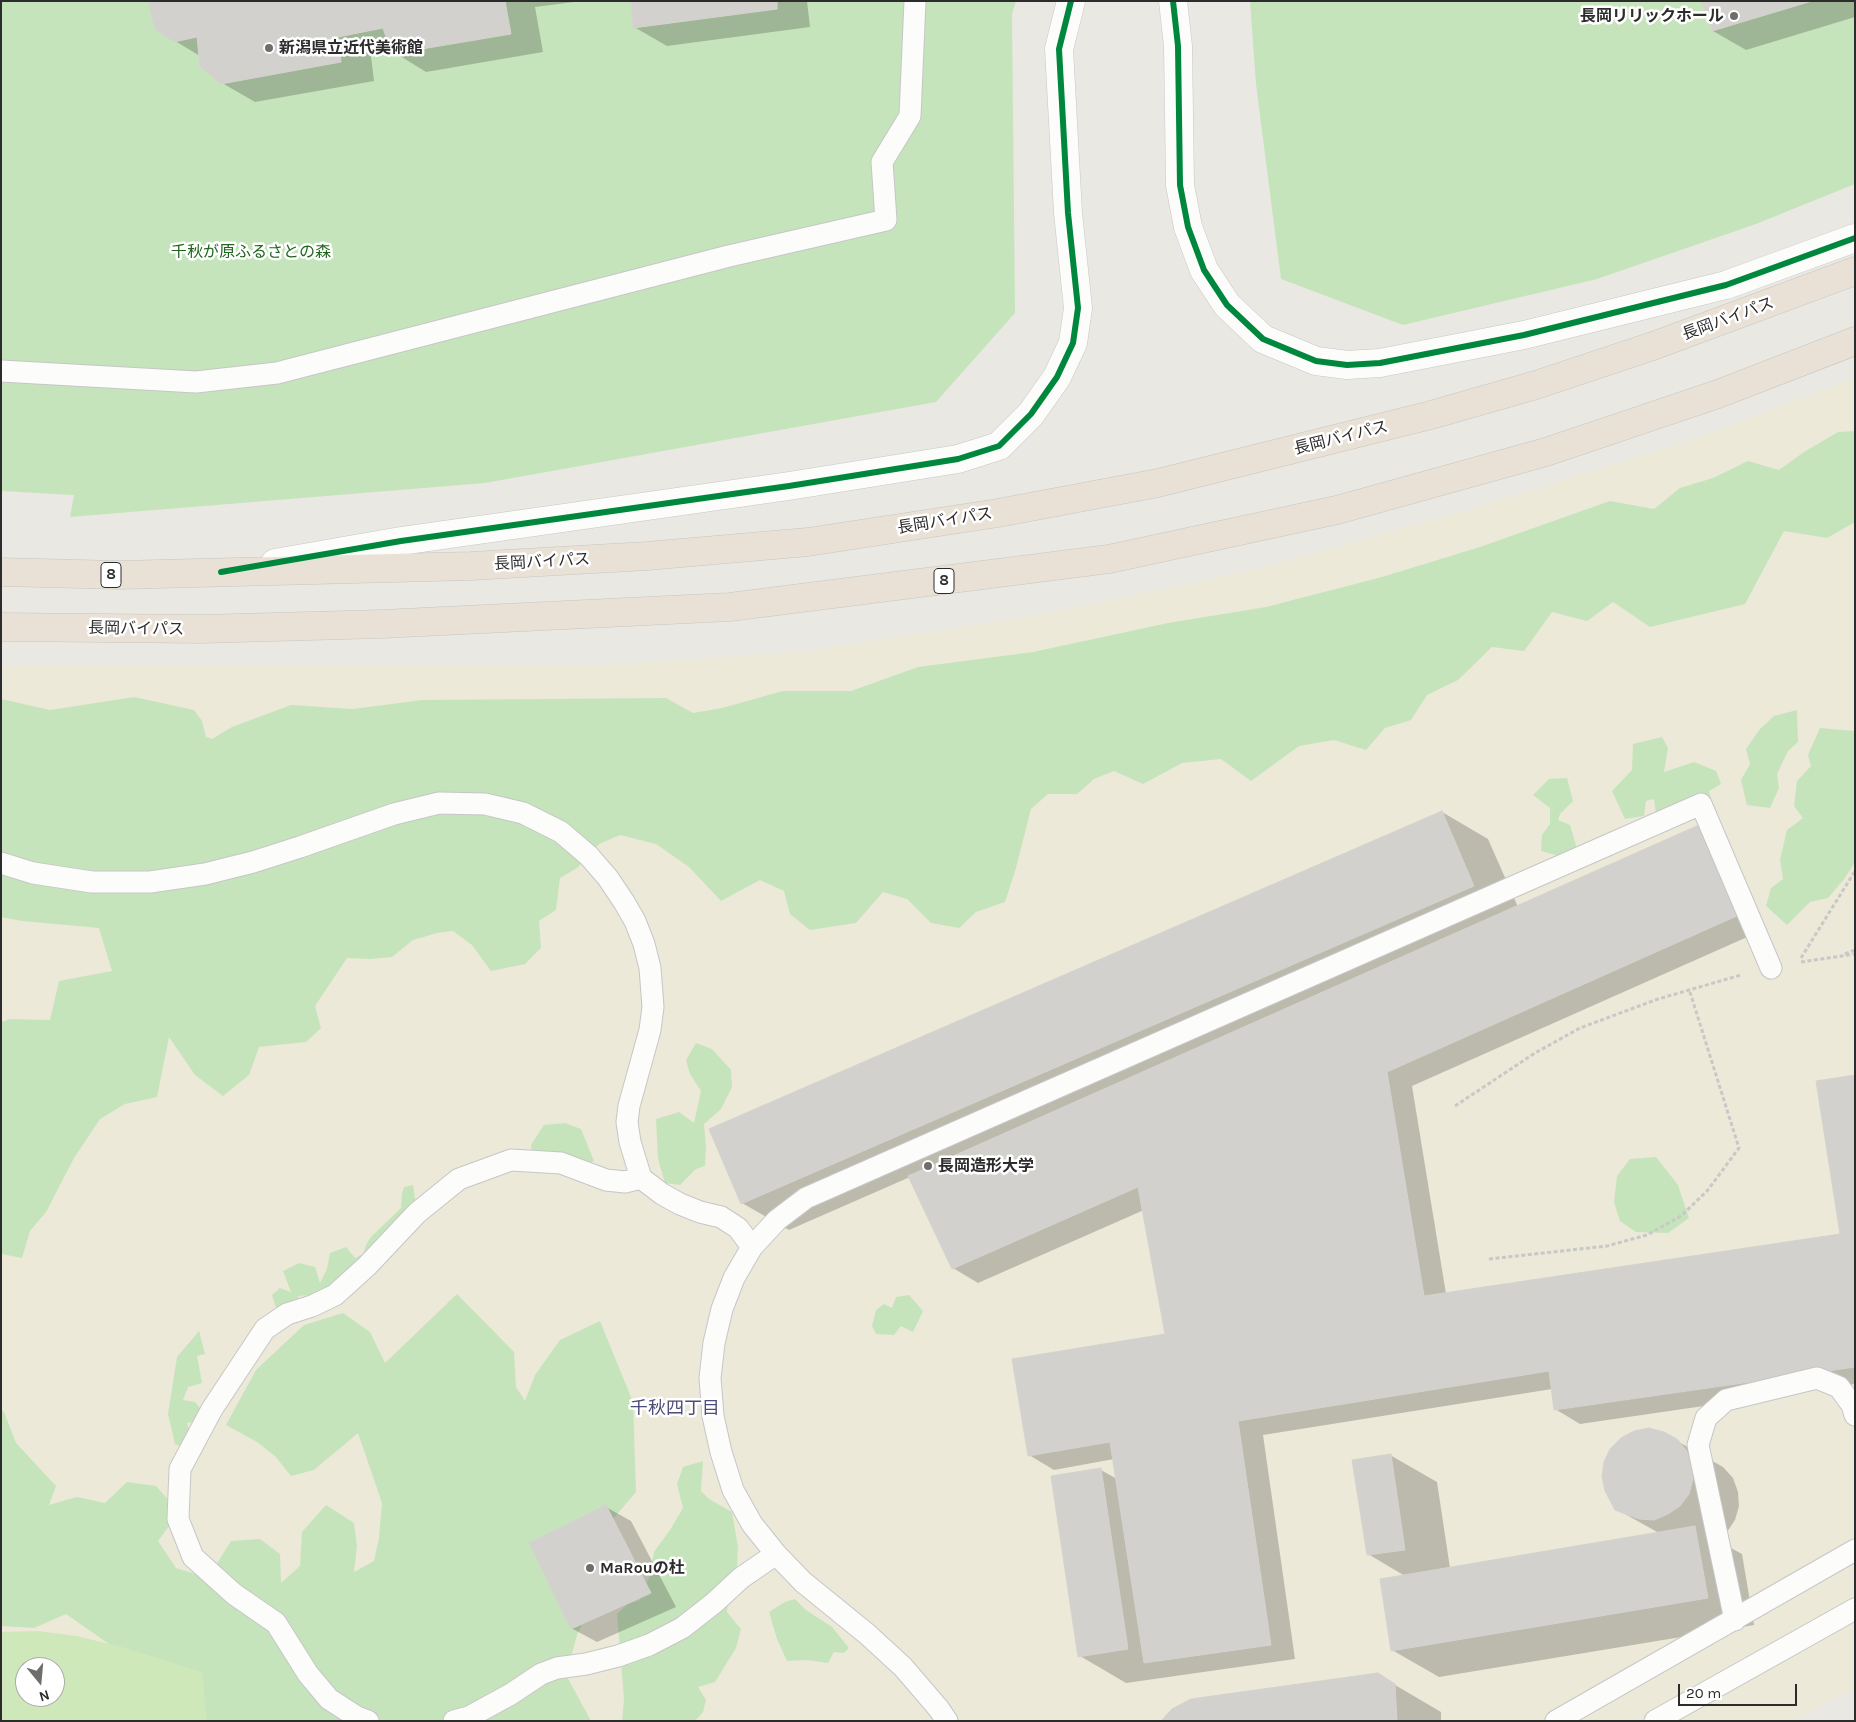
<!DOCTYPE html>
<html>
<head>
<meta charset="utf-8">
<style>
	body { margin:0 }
	#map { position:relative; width:1856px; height:1722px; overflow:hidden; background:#eae8e2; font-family:Karla,sans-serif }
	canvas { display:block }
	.frame { position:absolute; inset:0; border:2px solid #2c2c2c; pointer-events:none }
	.north { position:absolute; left:15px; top:1657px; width:50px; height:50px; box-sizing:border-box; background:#fff; border:1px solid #ababab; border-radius:50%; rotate:163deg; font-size:14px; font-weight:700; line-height:20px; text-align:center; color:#2c2c2c }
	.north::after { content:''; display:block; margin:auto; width:18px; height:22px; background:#6e6e6c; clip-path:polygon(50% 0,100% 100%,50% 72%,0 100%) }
	.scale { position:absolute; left:1678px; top:1684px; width:119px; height:22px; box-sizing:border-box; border:2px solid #2c2c2c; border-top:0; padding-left:6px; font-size:15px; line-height:18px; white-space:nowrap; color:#2c2c2c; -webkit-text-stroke:4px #fff; paint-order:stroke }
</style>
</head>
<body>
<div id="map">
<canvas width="1856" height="1722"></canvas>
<div class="frame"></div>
<div class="north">N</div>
<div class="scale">20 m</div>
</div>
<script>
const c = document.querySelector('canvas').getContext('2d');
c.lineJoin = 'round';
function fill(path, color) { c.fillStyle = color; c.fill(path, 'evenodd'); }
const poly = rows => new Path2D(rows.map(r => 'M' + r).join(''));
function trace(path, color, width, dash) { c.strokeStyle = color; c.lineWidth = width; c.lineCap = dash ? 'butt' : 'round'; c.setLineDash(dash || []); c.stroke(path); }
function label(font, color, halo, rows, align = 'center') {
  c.font = font + ' Karla,"Noto Sans JP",sans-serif'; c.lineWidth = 5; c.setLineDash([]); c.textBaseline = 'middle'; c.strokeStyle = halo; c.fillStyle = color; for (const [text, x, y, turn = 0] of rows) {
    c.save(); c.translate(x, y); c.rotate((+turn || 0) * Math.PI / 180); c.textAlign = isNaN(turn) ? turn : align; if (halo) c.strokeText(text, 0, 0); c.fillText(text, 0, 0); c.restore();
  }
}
const education = poly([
	[1855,378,1855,1687,1794,1721,1,1721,1,665,607,665,807,651,1054,612,1261,568,1471,509,1694,439],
	[25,1667,55,1667,55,1697,25,1697]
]);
const green = poly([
	[1,1,1016,1,1012,14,1015,313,936,402,485,483,70,517,74,495,1,491],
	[1250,1,1855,1,1855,184,1756,224,1597,279,1403,325,1281,279,1256,84],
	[1855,431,1855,522,1827,538,1784,531,1745,604,1650,627,1613,602,1587,621,1552,612,1524,651,1492,647,1458,680,1427,695,1411,720,1385,728,1366,750,1334,740,1299,746,1251,781,1221,759,1182,763,1143,784,1114,771,1094,779,1077,794,1048,794,1031,809,1016,868,1005,902,976,912,959,928,931,923,907,899,883,892,856,923,810,930,790,914,784,891,760,880,721,901,689,867,656,844,620,835,599,844,577,868,560,878,556,910,539,921,541,948,525,964,491,971,472,945,453,931,437,933,413,940,392,957,370,959,347,958,315,1006,321,1028,306,1042,259,1047,249,1075,223,1096,195,1075,169,1037,157,1097,125,1104,100,1119,74,1158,46,1212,30,1231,22,1258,1,1254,1,1022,10,1019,50,1020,59,981,112,971,99,928,22,921,1,917,1,699,50,710,134,697,194,710,202,721,206,737,212,739,232,727,291,705,353,709,422,700,666,698,693,713,722,708,783,691,851,691,918,667,1033,652,1168,623,1266,607,1382,577,1480,547,1610,501,1654,509,1680,488,1713,478,1748,461,1779,470,1804,452,1838,432],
	[1797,710,1798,742,1788,751,1777,774,1779,788,1770,808,1747,805,1741,780,1750,764,1746,749,1760,729,1774,716],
	[1820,728,1855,731,1855,862,1845,878,1828,898,1810,902,1787,925,1766,906,1771,888,1783,879,1780,860,1787,830,1803,818,1794,806,1797,781,1811,766,1808,755],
	[1662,737,1668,748,1664,772,1694,762,1716,771,1721,784,1709,791,1713,806,1656,815,1654,799,1646,801,1644,816,1625,819,1612,791,1632,770,1633,744],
	[1567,778,1573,801,1560,814,1558,820,1570,825,1577,849,1560,856,1541,851,1542,835,1550,824,1550,808,1533,795,1549,779],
	[696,1043,712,1049,731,1070,732,1087,721,1109,704,1124,706,1147,705,1166,696,1169,680,1185,665,1183,658,1159,656,1119,679,1112,694,1123,701,1091,690,1074,686,1060],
	[565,1123,581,1129,594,1161,572,1171,532,1154,531,1145,544,1125],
	[1656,1157,1678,1185,1689,1218,1668,1233,1636,1232,1620,1221,1614,1202,1617,1176,1630,1159],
	[413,1185,416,1204,409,1205,403,1224,322,1294,298,1296,301,1302,277,1311,272,1295,280,1288,291,1292,283,1271,299,1263,315,1267,320,1283,327,1269,330,1253,346,1247,355,1258,363,1254,366,1245,371,1237,401,1208,402,1193,404,1187],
	[457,1294,514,1352,516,1387,525,1401,535,1375,560,1340,600,1321,633,1402,636,1492,606,1527,596,1596,577,1635,566,1675,591,1721,206,1721,122,1653,66,1614,34,1628,1,1626,1,1410,4,1412,16,1443,56,1486,49,1505,77,1497,105,1503,127,1482,156,1486,171,1503,170,1525,158,1541,176,1568,208,1578,231,1541,260,1539,280,1554,281,1583,300,1566,302,1532,326,1505,354,1523,357,1546,354,1572,374,1561,379,1538,382,1503,358,1433,314,1470,291,1476,275,1456,257,1442,226,1425,256,1370,304,1325,343,1313,370,1332,385,1363],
	[909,1295,923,1311,913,1332,901,1326,894,1335,876,1334,872,1326,876,1310,884,1304,892,1308,896,1297],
	[199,1331,205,1354,197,1356,202,1383,188,1387,183,1400,195,1402,203,1412,196,1422,187,1423,191,1436,183,1447,175,1444,168,1414,177,1357],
	[703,1461,701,1491,709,1499,732,1512,738,1547,737,1566,730,1577,727,1612,741,1629,736,1648,715,1682,698,1687,706,1700,703,1712,695,1721,622,1721,624,1699,617,1614,628,1604,640,1600,639,1591,649,1579,654,1552,670,1530,683,1508,677,1484,683,1467],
	[795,1599,806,1610,832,1627,849,1648,844,1653,834,1652,828,1663,807,1660,787,1661,777,1639,769,1612,785,1602]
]);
const pitch = poly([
	[37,1631,77,1636,118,1646,202,1672,207,1721,1,1721,1,1632],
	[25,1667,55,1667,55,1697,25,1697]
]);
const shadow = poly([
	[150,1,582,1,535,7,543,52,426,72,392,51,371,56,374,81,255,102,222,83,200,56,175,41],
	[632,1,807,1,810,27,667,46,634,27],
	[1702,1,1855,1,1855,17,1746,50,1713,31],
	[1442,812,1488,839,1518,907,1699,826,1763,930,1412,1086,1446,1294,1841,1235,1855,1076,1855,1384,1580,1424,1555,1409,1552,1389,1263,1435,1295,1659,1126,1683,1080,1656,1101,1470,1117,1479,1114,1459,1054,1470,1029,1455,1167,1335,1144,1210,978,1283,953,1268,910,1177,789,1230,742,1203],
	[1663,1433,1723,1467,1733,1478,1738,1492,1739,1506,1735,1520,1727,1532,1716,1540,1742,1554,1754,1625,1439,1677,1392,1650,1405,1576,1368,1554,1390,1455,1437,1482,1450,1568,1659,1533,1616,1509],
	[606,1507,631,1521,676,1607,597,1642,571,1628],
	[1378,1675,1441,1712,1441,1721,1162,1721]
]);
const building = poly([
	[148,1,505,1,511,34,392,54,383,28,338,37,341,62,221,84,200,66,197,37,174,42,155,29,148,1],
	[631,1,777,1,777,9,633,28,631,1],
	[1701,1,1812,1,1712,31,1701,1],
	[1442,811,1474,886,741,1204,709,1129,1442,811],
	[1699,825,1739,915,1387,1072,1424,1296,1840,1234,1816,1081,1855,1075,1855,1367,1554,1410,1549,1371,1238,1421,1271,1645,1144,1663,1110,1442,1028,1456,1012,1359,1165,1334,1138,1187,952,1269,908,1176,1699,825],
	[1649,1428,1664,1432,1677,1439,1686,1450,1692,1464,1693,1479,1689,1494,1680,1506,1668,1514,1654,1520,1639,1519,1615,1510,1605,1491,1602,1477,1604,1462,1610,1449,1621,1438,1634,1431,1649,1428],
	[1391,1454,1405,1550,1367,1555,1352,1460,1391,1454],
	[1101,1468,1128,1649,1078,1657,1051,1476,1101,1468],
	[606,1505,651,1593,571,1629,529,1543,606,1505],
	[1695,1526,1708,1598,1391,1651,1380,1579,1695,1526],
	[1378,1673,1395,1684,1397,1721,1161,1721,1172,1709,1191,1699,1378,1673]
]);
const path = poly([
	[1845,954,1855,950],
	[1801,958,1855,871],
	[1801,962,1855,954],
	[1455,1106,1535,1053,1580,1028,1658,999,1741,975],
	[1489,1259,1607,1246,1647,1235,1681,1216,1707,1191,1739,1148,1689,989]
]);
const lane = poly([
	[1,371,196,382,277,373,729,256,886,220,882,162,910,116,915,1],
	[1,863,33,873,92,882,150,882,205,874,253,862,300,847,394,814,439,803,485,804,523,813,561,832,589,856,608,878,624,902,635,921,644,944,650,968,653,1007,650,1030,629,1106,627,1122,630,1142,641,1178,662,1194,680,1204,700,1212,721,1217,738,1228,752,1247],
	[1735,1620,1698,1445,1706,1418,1726,1400,1817,1378,1839,1387,1852,1405,1855,1415],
	[368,1721,357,1717,329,1699,308,1674,276,1623,234,1594,193,1557,178,1519,180,1469,212,1409,265,1329,287,1314,312,1306,335,1295,367,1266,417,1213,459,1179,511,1160,561,1163,606,1180,625,1182,641,1178],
	[454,1721,469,1717,511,1694,541,1674,557,1668,586,1664,618,1656,649,1645,682,1628,714,1603,741,1578,776,1554],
	[947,1721,939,1709,903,1667,867,1634,803,1582,776,1554,752,1524,733,1490,721,1452,713,1416,710,1378,714,1343,722,1309,734,1278,752,1247,777,1220,806,1198,1701,804,1771,968],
	[1556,1721,1855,1550],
	[1655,1721,1855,1609]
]);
const secondary = poly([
	[1173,1,1178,46,1180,185,1188,227,1204,270,1227,305,1263,339,1316,361,1347,365,1380,363,1524,335,1726,285,1855,238],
	[275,563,401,541,789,486,958,459,999,446,1031,414,1057,377,1073,343,1078,308,1068,213,1059,49,1071,1]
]);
const highway = poly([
	[1,572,119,575,471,566,647,556,808,542,998,513,1158,483,1431,415,1536,385,1653,346,1855,271],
	[1,627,201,629,382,624,730,607,1109,559,1337,510,1546,452,1718,394,1855,341]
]);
const cycleway = poly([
	[1173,1,1178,46,1180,185,1188,227,1204,270,1227,305,1263,339,1316,361,1347,365,1380,363,1524,335,1726,285,1855,238],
	[221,572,401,541,789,486,958,459,999,446,1031,414,1057,377,1073,343,1078,308,1068,213,1059,49,1071,1]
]);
const markers = [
	[1734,16,5,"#6e6e6c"],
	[269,48,5,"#6e6e6c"],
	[928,1166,5,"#6e6e6c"],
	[590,1568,5,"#6e6e6c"]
];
const shields = [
	[111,575,20],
	[944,581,20]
];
const shieldNames = [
	["8",111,575],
	["8",944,581]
];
const poiNames = [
	["長岡リリックホール",1724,16,"right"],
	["新潟県立近代美術館",279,48],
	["長岡造形大学",938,1166],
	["MaRouの杜",600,1568]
];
const parkNames = [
	["千秋が原ふるさとの森",251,252]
];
const streetNames = [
	["長岡バイパス",1728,319,-20],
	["長岡バイパス",1341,438,-14],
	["長岡バイパス",945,521,-9],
	["長岡バイパス",542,562,-3],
	["長岡バイパス",136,629,1]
];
const neighbourhoodNames = [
	["千秋四丁目",675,1409]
];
fill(education, '#ece9d8');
fill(green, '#c6e4bc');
fill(pitch, '#cfe8ba');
fill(shadow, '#0003');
fill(building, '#d3d1cd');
trace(building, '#d5d3ce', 1);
trace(lane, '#c7c6c7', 23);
trace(secondary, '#c7c6c7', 29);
trace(highway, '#c6c5c2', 29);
trace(path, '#c8c8c7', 3, [4, 2.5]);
trace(lane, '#fcfcfb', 21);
trace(secondary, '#fcfcfb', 28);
trace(highway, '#e9e1d5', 28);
trace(cycleway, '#00873e', 6);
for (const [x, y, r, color] of markers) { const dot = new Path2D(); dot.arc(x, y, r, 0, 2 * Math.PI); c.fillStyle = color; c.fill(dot); trace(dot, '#fff', 2); }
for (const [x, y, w] of shields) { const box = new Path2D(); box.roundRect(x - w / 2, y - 12.5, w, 25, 4); c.fillStyle = '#fff'; c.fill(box); trace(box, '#2c2c2c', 1); }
label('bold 15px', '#2c2c2c', null, shieldNames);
label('bold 16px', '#2c2c2c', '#fff', poiNames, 'left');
label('16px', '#1f671d', '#fff', parkNames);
label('16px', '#2c2c2c', '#fff', streetNames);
label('18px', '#4d4d7b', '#fff', neighbourhoodNames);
</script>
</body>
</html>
